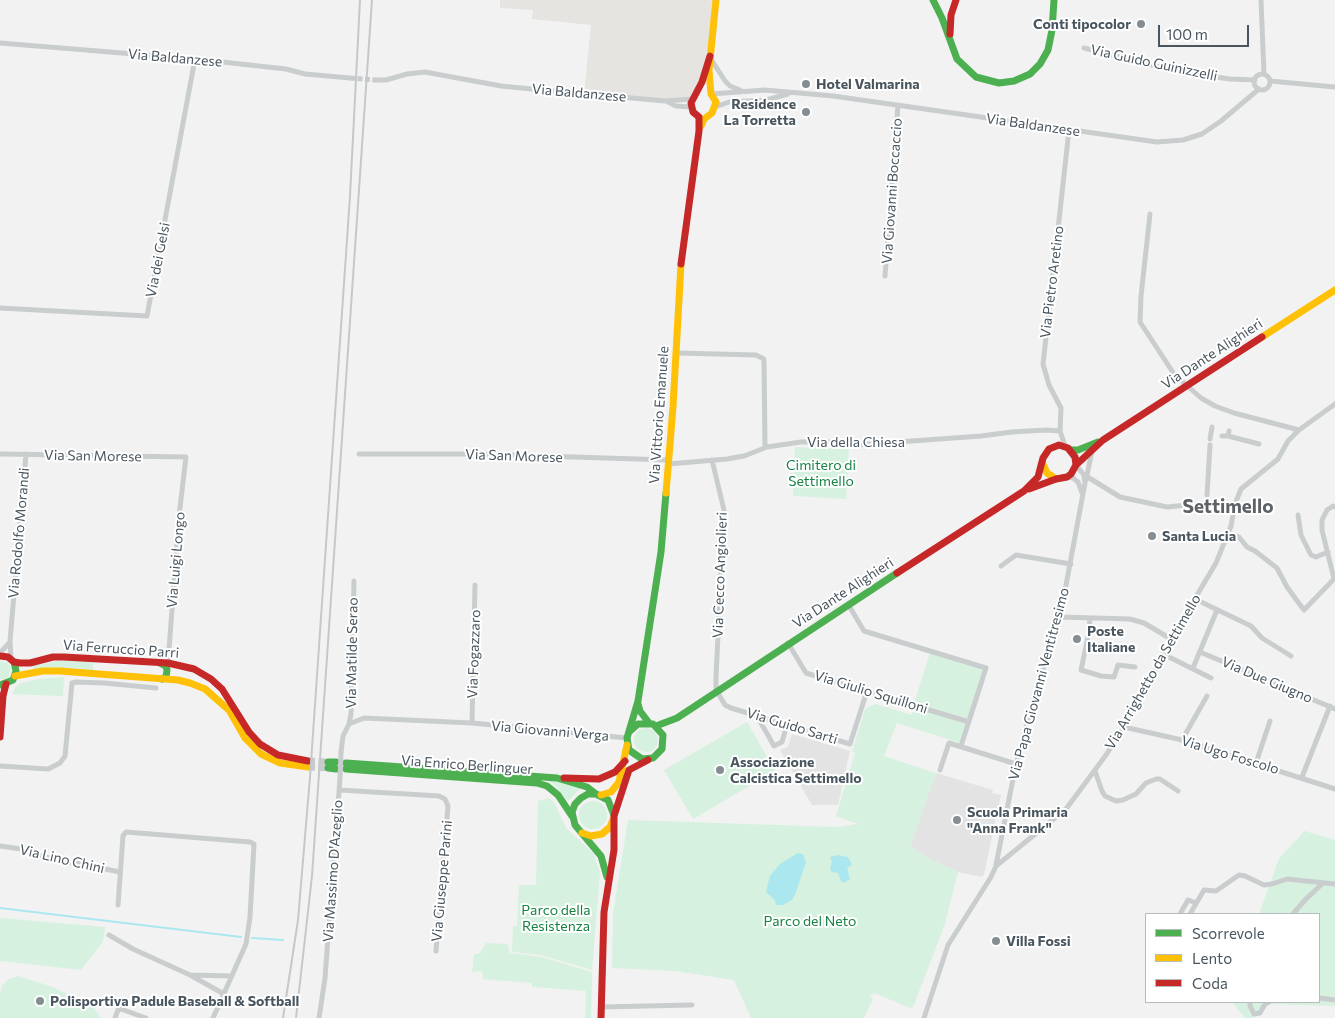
<!DOCTYPE html>
<html>
<head>
<meta charset="utf-8">
<style>
	body { margin:0 }
	#map { position:relative; width:1335px; height:1018px; overflow:hidden; background:#f2f2f2; font-family:Commissioner,sans-serif }
	canvas { display:block }
	.legend { position:absolute; left:1145px; top:913px; width:175px; height:90px; box-sizing:border-box; background:#fff; border:1px solid #b6bbbf; margin:0; padding:6px 9px; list-style:none; font-size:15px; color:#49565f }
	.legend li { display:flex; align-items:center; gap:10px; height:25px }
	.legend b { width:25px; border:1px solid #b6bbbf }
	.scale { position:absolute; left:1158px; top:25px; width:91px; height:22px; box-sizing:border-box; border:2px solid #49565f; border-top:0; padding-left:6px; font-size:15px; line-height:18px; white-space:nowrap; color:#49565f; -webkit-text-stroke:4px #fff; paint-order:stroke }
</style>
</head>
<body>
<div id="map">
<canvas width="1335" height="1018"></canvas>
<ul class="legend">
<li><b style="height:6px;background:#4caf50"></b>Scorrevole</li>
<li><b style="height:6px;background:#ffc107"></b>Lento</li>
<li><b style="height:6px;background:#c62828"></b>Coda</li>
</ul>
<div class="scale">100 m</div>
</div>
<script>
const c = document.querySelector('canvas').getContext('2d');
c.lineJoin = 'round';
function fill(path, color) { c.fillStyle = color; c.fill(path, 'evenodd'); }
const poly = rows => new Path2D(rows.map(r => 'M' + r).join(''));
function trace(path, color, width, dash) { c.strokeStyle = color; c.lineWidth = width; c.lineCap = dash ? 'butt' : 'round'; c.setLineDash(dash || []); c.stroke(path); }
function label(font, color, halo, rows, align = 'center') {
  c.font = font + ' Commissioner,sans-serif'; c.lineWidth = 4; c.setLineDash([]); c.textBaseline = 'middle'; c.strokeStyle = halo; c.fillStyle = color; for (const [text, x, y, turn = 0] of rows) {
    c.save(); c.translate(x, y); c.rotate((+turn || 0) * Math.PI / 180); c.textAlign = isNaN(turn) ? turn : align; if (halo) c.strokeText(text, 0, 0); c.fillText(text, 0, 0); c.restore();
  }
}
const commercial = poly([
	[500,0,715,0,710,56,692,99,665,101,584,94,591,25,532,19,533,10,500,8]
]);
const education = poly([
	[792,734,850,751,838,805,812,805,780,750,788,747],
	[936,773,993,790,992,793,1001,795,984,874,982,877,958,872,927,858,910,846]
]);
const green = poly([
	[795,447,849,449,846,499,793,496],
	[930,653,982,669,983,671,968,718,966,719,914,703],
	[64,660,93,661,93,671,33,670,33,666,36,665],
	[0,661,8,663,11,669,9,676,4,679,0,679],
	[64,677,63,696,12,694,16,687,21,683,39,679],
	[875,704,912,715,914,707,966,724,960,743,897,723,884,756,936,773,910,846,927,858,958,872,944,927,913,1007,910,1008,874,993,870,997,873,999,864,1018,751,1018,734,980,675,971,612,968,613,913,628,820,837,827,858,824,836,816,855,753,852,752,865,709],
	[747,722,775,771,693,819,664,770],
	'634 740a12 12 0 1 1 24 0a12 12 0 1 1-24 0Z',
	[548,778,580,788,580,789,568,801,554,784,548,781],
	[549,798,555,804,566,828,593,853,600,872,592,970,541,955,512,952,513,926,517,926,519,885,536,885,538,801],
	'579 815a14 14 0 1 1 28 0a14 14 0 1 1-28 0Z',
	[1305,831,1335,840,1335,1006,1268,1004,1253,1018,1245,1018,1232,1002,1319,1002,1319,914,1259,914,1279,858],
	[0,918,105,927,104,936,102,943,81,970,0,961],
	[486,943,507,944,510,953,542,957,592,972,591,1018,585,1018,586,991,532,987,532,983,483,979,482,971,472,972,474,955,480,953],
	[18,976,53,987,94,1008,101,1018,0,1018,0,993,2,986,7,980]
]);
const water = poly([
	[798,853,803,854,806,862,796,892,792,900,783,905,776,905,775,900,766,892,770,876,780,864],
	[838,855,847,857,850,860,852,865,847,868,850,879,844,883,841,881,838,873,832,872,830,870,832,862,830,857]
]);
const stream = poly([
	[0,908,241,937],
	[252,938,283,940]
]);
const streetTunnel = poly([
	[350,78,375,80]
]);
const secondaryTunnel = poly([
	[308,761,328,762],
	[308,767,328,768]
]);
const street = poly([
	[1261,0,1264,74],
	[0,43,195,59,286,69,305,74,350,78],
	[1084,48,1180,72,1230,79,1255,80],
	[711,59,725,81,730,86,740,90],
	'1254 82a8 8 0 1 1 16 0a8 8 0 1 1-16 0Z',
	[375,80,386,80,407,74,425,72,501,86,532,89,665,101,692,99],
	[1270,81,1335,87],
	[711,94,765,90,833,96,1157,142,1183,140,1202,134,1221,121,1259,89],
	[668,102,676,106,691,107],
	[715,107,729,102,766,100,788,94],
	[1150,214,1141,296,1140,322,1174,374,1201,398,1215,406,1234,413,1299,430],
	[885,276,898,105],
	[0,308,147,316,195,59],
	[677,353,756,355,764,359,765,447],
	[1222,436,1228,436,1229,431],
	[1228,436,1259,444],
	[1210,439,1212,427],
	[1065,446,1060,431,1061,408,1049,385,1043,364,1069,130],
	[0,454,186,457,179,516,168,663],
	[359,454,480,454,668,460],
	[712,460,724,510,716,677,716,690,725,705,731,708,850,744,867,691],
	[668,464,727,459,744,456,767,447,801,442,834,442,857,445,981,436,1012,432,1046,430,1060,431],
	[1086,476,1120,497,1167,507,1208,503,1235,504],
	[1067,477,1073,478,1078,482,1082,493],
	[1086,480,1092,451],
	[1207,495,1210,445],
	[1298,515,1301,535,1311,555,1316,557,1328,552],
	[1229,533,1239,537,1247,547,1255,551,1277,568,1287,587,1304,610,1334,579,1322,530,1322,520,1327,510,1333,506,1335,507],
	[1001,566,1016,555,1071,564],
	[1195,599,1251,626,1262,638,1291,656],
	[848,604,864,631,986,668,961,746],
	[1060,617,1130,619,1144,623,1171,639],
	[1090,618,1089,632,1081,670,1101,676,1114,677,1118,665,1135,667],
	[788,643,806,673,969,722],
	[1200,652,1335,709],
	[0,653,10,642],
	[1163,654,1211,678],
	[11,659,10,641,26,454],
	[1193,668,1217,610],
	[757,716,774,746,782,742,787,725],
	[472,723,475,585],
	[349,724,364,718,472,723,627,738],
	[1124,727,1182,740,1335,789],
	[1182,740,1207,696],
	[341,752,343,736,349,724,351,714,354,581],
	[1256,763,1270,721],
	[0,766,48,769,60,763,65,756,72,683,76,682,104,683,156,688],
	[940,770,949,743,1016,764],
	[1095,771,1102,791,1105,796,1116,801,1123,800,1136,794,1146,783,1156,779,1160,779,1178,791],
	[1302,777,1330,706],
	[340,790,439,796,445,799,448,806,436,951],
	[0,846,21,849,61,862,76,863,120,872],
	[996,865,1016,764,1032,705,1061,612,1085,483,1084,475,1076,465],
	[118,905,123,836,126,832,250,842,254,844,250,917,246,944,213,1018],
	[1180,914,1188,900,1196,903],
	[1190,914,1204,890,1216,891,1239,875,1245,876,1264,885,1272,884,1287,879,1335,884],
	[1293,914,1305,900,1323,883],
	[109,935,133,949,190,975,224,994],
	[190,975,232,976],
	[1319,998,1335,1000],
	[1250,1002,1250,1006,1254,1014,1260,1013,1265,1004,1269,1002],
	[601,1007,692,1005],
	[115,1018,118,1010,121,1009,146,1018],
	[319,1018,325,978,340,778],
	[924,1018,948,945,991,877,996,866,1066,809,1106,755,1124,727,1144,692,1171,639,1216,563,1231,526,1235,504,1241,489,1278,459,1288,441,1299,430,1335,404]
]);
const fast = poly([
	[933,0,942,18,957,59,976,77,999,83,1014,81,1030,74,1040,64,1048,50,1052,30,1054,0],
	[1070,450,1078,450,1098,442],
	[160,663,166,666,167,670,166,677,162,679],
	[0,685,13,680,16,671,14,662],
	[638,704,640,711,649,723],
	[656,726,677,718,897,573],
	[629,732,638,724,653,724,663,735,662,749,653,758,642,759,629,750,627,738,638,701,661,552,666,493],
	[328,762,336,762],
	[346,763,557,778,587,787,596,794],
	[328,768,336,769],
	[346,769,537,783,547,786,558,795,572,816],
	[607,877,601,856,575,825,572,812,575,804,581,798,588,794,596,794,608,800,614,815]
]);
const slow = poly([
	[701,126,704,119,712,113,716,102,711,94,709,70,716,0],
	[1262,337,1335,290],
	[1043,464,1047,473,1056,479],
	[666,493,673,407,681,264],
	[15,676,43,671,60,671,178,680,190,683,205,689,229,710,245,738,261,754,280,763,308,767],
	[601,795,611,792,619,782,627,745],
	[582,833,591,836,602,834,610,827,613,820]
]);
const jam = poly([
	[950,34,951,15,956,0],
	[681,264,699,131,699,117,693,112,691,103,702,82,710,56],
	[1029,489,1056,479,1067,477,1071,474,1076,465,1103,440,1262,337],
	[897,573,1024,491,1038,477,1043,458,1049,449,1059,445,1068,448,1075,457,1076,465],
	[0,656,8,657,14,662,20,663,30,663,53,657,64,657,168,663,194,669,211,679,222,689,249,732,260,744,278,755,308,761],
	[0,737,3,696,6,684],
	[564,778,599,779,615,772,625,761],
	[601,1018,604,912,614,850,614,816,629,770,648,760]
]);
const rail = poly([
	[283,1018,298,920,310,777,350,196,360,0],
	[296,1018,312,876,372,0]
]);
const streetBridge = poly([
	[340,778,341,752]
]);
const markers = [
	[1141,24,5,"#848d92"],
	[806,84,5,"#848d92"],
	[806,112,5,"#848d92"],
	[1152,536,5,"#848d92"],
	[1077,639,5,"#848d92"],
	[720,770,5,"#848d92"],
	[957,820,5,"#848d92"],
	[996,941,5,"#848d92"],
	[40,1001,5,"#848d92"]
];
const poiNames = [
	["Conti tipocolor",1131,24,"right"],
	["Hotel Valmarina",816,84],
	["Residence",796,104,"right"],
	["La Torretta",796,120,"right"],
	["Santa Lucia",1162,536],
	["Poste",1087,631],
	["Italiane",1087,647],
	["Associazione",730,762],
	["Calcistica Settimello",730,778],
	["Scuola Primaria",967,812],
	["\"Anna Frank\"",967,828],
	["Villa Fossi",1006,941],
	["Polisportiva Padule Baseball & Softball",50,1001]
];
const streetNames = [
	["Via Baldanzese",175,58,5],
	["Via Guido Guinizzelli",1154,63,12],
	["Via Baldanzese",579,93,5],
	["Via Baldanzese",1033,125,8],
	["Via Giovanni Boccaccio",892,191,-86],
	["Via dei Gelsi",158,260,-79],
	["Via Pietro Aretino",1052,282,-83],
	["Via Dante Alighieri",1212,354,-33],
	["Via Vittorio Emanuele",659,415,-86],
	["Via della Chiesa",856,442],
	["Via San Morese",93,456,1],
	["Via San Morese",514,456,2],
	["Via Rodolfo Morandi",19,533,-85],
	["Via Luigi Longo",176,560,-85],
	["Via Cecco Angiolieri",720,575,-88],
	["Via Dante Alighieri",843,593,-33],
	["Via Ferruccio Parri",121,649,4],
	["Via Matilde Serao",352,653,-89],
	["Via Fogazzaro",474,654,-88],
	["Via Arrighetto da Settimello",1153,672,-60],
	["Via Due Giugno",1267,680,23],
	["Via Papa Giovanni Ventitresimo",1039,684,-75],
	["Via Giulio Squilloni",871,692,17],
	["Via Guido Sarti",792,726,17],
	["Via Giovanni Verga",550,731,5],
	["Via Ugo Foscolo",1230,755,17],
	["Via Enrico Berlinguer",467,765,4],
	["Via Lino Chini",62,859,13],
	["Via Massimo D'Azeglio",333,871,-86],
	["Via Giuseppe Parini",442,881,-85]
];
const parkNames = [
	["Cimitero di",821,465],
	["Settimello",821,481],
	["Parco della",556,910],
	["Resistenza",556,926],
	["Parco del Neto",810,921]
];
const districtNames = [
	["Settimello",1228,507]
];
fill(commercial, '#e6e4e1');
fill(education, '#e4e3e4');
fill(green, '#d6f1df');
fill(water, '#abe7ee');
trace(stream, '#abe7ee', 2);
trace(streetTunnel, '#c8cbcd', 5, [5, 2.5]);
trace(secondaryTunnel, '#c8cbcd', 7, [7, 3.5]);
trace(street, '#cacdce', 5);
trace(fast, '#4caf50', 7);
trace(slow, '#ffc107', 7);
trace(jam, '#c62828', 7);
trace(rail, '#c5c8c9', 2);
trace(streetBridge, '#cacdce', 5);
for (const [x, y, r, color] of markers) { const dot = new Path2D(); dot.arc(x, y, r, 0, 2 * Math.PI); c.fillStyle = color; c.fill(dot); trace(dot, '#fff', 2); }
label('bold 14px', '#49565f', '#fff', poiNames, 'left');
label('14px', '#49565f', '#fff', streetNames);
label('14px', '#178343', '#fff', parkNames);
label('bold 19px', '#5d6266', '#fff', districtNames);
</script>
</body>
</html>
